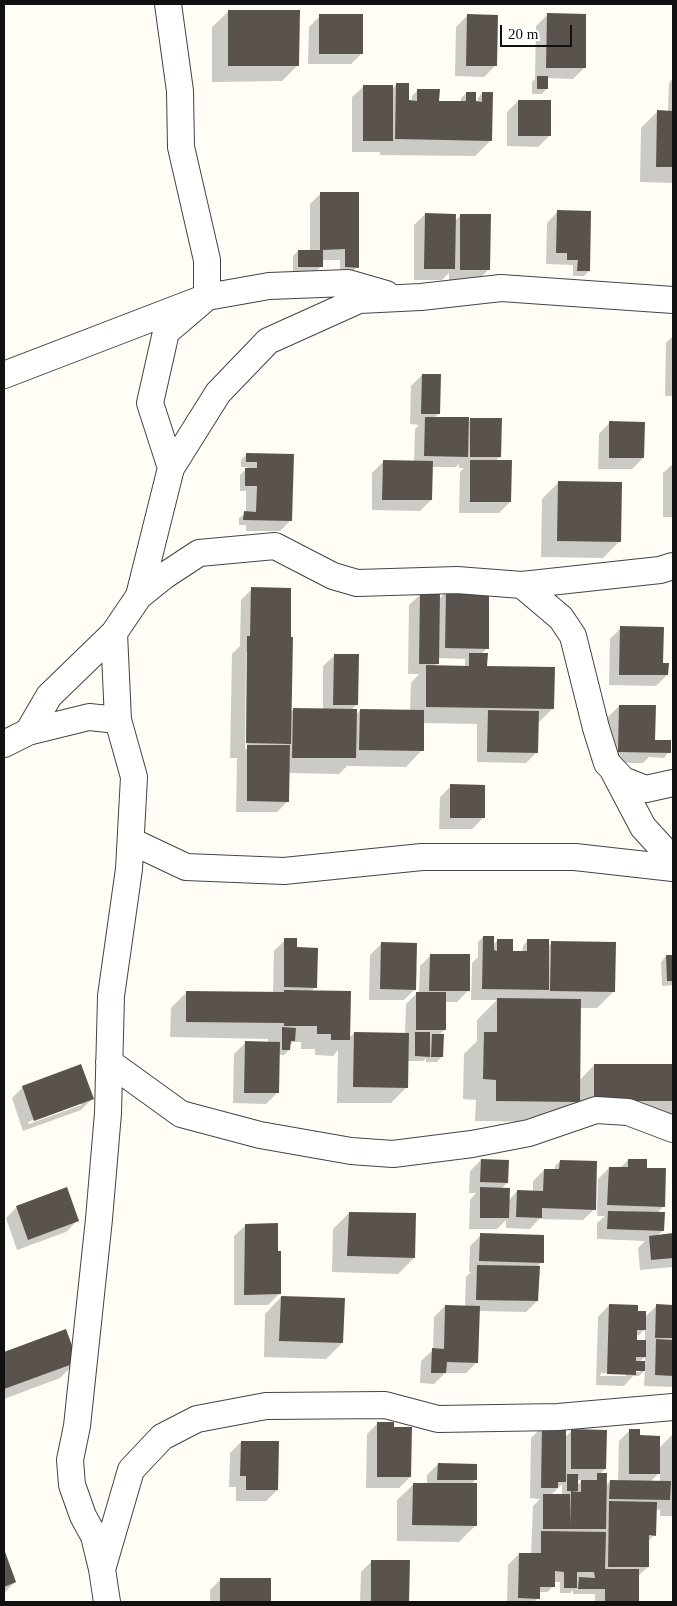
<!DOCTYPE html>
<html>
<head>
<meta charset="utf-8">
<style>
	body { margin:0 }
	#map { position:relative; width:677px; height:1606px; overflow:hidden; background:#fffdf5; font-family:Georgia,serif }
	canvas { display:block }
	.frame { position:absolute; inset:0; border:5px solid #111; pointer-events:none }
	.scale { position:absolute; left:500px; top:25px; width:72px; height:22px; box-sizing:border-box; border:2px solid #111; border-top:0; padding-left:6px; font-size:15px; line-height:18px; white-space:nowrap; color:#111; -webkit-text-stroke:4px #fff; paint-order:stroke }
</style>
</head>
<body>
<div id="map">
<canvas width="677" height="1606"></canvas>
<div class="frame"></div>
<div class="scale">20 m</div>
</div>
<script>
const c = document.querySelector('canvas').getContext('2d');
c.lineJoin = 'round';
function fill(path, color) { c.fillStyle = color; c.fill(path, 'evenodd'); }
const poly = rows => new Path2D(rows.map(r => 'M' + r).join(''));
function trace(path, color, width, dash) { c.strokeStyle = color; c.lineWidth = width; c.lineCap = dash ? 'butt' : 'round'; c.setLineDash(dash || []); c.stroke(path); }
const shadow = poly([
	[229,11,298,65,282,81,212,82,212,27],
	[547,15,584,68,573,79,547,78,547,88,542,94,532,94,532,82,535,79,536,26],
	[320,16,362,53,351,64,308,64,309,27],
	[467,16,495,66,484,77,455,76,456,27],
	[673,78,673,183,640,182,641,128,657,112,668,112,669,83],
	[397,84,408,102,412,102,412,96,418,90,438,102,461,102,461,98,467,93,477,103,478,98,482,93,491,140,475,156,380,155,380,152,352,152,352,97,364,86,392,89],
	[518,101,550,135,538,147,507,146,507,112],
	[321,193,357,267,352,272,340,272,340,260,322,260,322,266,316,271,293,272,293,256,298,251,310,251,310,204],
	[558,211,589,271,584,276,573,276,573,265,546,264,547,223],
	[425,214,454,222,461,215,489,269,478,280,449,280,449,273,442,280,414,280,414,225],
	[673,336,673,396,665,396,666,343],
	[422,375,439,413,434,418,467,422,471,419,500,457,495,461,510,502,499,513,459,513,460,472,464,468,459,468,459,464,456,467,431,467,431,500,420,511,372,510,372,473,383,462,414,462,415,429,419,425,410,424,411,386],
	[610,422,643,458,632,469,598,469,599,434],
	[246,455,292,455,291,520,280,531,246,531,246,525,239,525,239,518,246,513,246,491,240,491,240,475,248,467,241,467,241,460],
	[673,464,673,517,663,517,663,473],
	[558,483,619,542,603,558,541,557,542,499],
	[252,589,290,713,293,710,323,710,323,666,335,655,357,704,351,710,356,715,360,710,410,711,411,683,419,674,408,674,409,605,421,594,439,599,446,592,487,648,481,654,484,667,552,709,537,724,537,752,526,763,477,762,477,724,423,723,422,750,406,767,347,766,339,774,289,773,288,801,277,812,236,812,237,758,230,758,232,654,240,646,241,600],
	[246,652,248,652,247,749,245,749],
	[438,658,465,659,465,667,435,666,438,663],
	[621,628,667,675,656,686,609,685,610,639],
	[619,706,654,741,669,752,664,758,649,757,643,763,607,763,608,717],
	[451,786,484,817,472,829,439,829,440,797],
	[483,937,492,946,498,940,510,952,522,952,523,946,528,940,548,946,552,943,613,992,597,1008,580,1008,579,1081,594,1065,673,1065,673,1117,578,1117,578,1102,558,1122,475,1121,476,1100,463,1099,464,1054,477,1041,477,1020,497,1000,471,1000,472,963,478,957,478,942],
	[285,940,296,949,315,987,311,992,349,1038,354,1033,405,1034,406,1004,417,993,419,993,420,966,431,955,468,991,457,1002,445,1002,444,1030,439,1035,442,1056,437,1062,426,1062,426,1058,423,1061,408,1061,407,1087,391,1103,337,1103,338,1050,333,1056,315,1055,315,1049,301,1049,301,1042,293,1042,289,1045,289,1050,284,1055,278,1055,277,1093,266,1104,233,1103,234,1054,245,1043,268,1043,268,1039,170,1037,171,1008,187,992,273,993,274,951],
	[381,944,415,989,404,1000,369,1000,370,955],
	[666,956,673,956,673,985,662,986,661,962],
	[23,1087,92,1099,81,1110,23,1131,12,1098],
	[81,1102,81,1105,29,1124,28,1122],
	[481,1160,507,1183,501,1189,509,1200,517,1191,533,1192,533,1181,544,1170,555,1170,555,1166,560,1161,595,1207,597,1207,583,1220,539,1219,530,1229,506,1228,506,1220,497,1229,469,1229,470,1200,476,1193,469,1193,470,1171],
	[628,1160,646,1169,664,1206,657,1213,663,1230,657,1236,673,1235,673,1267,640,1270,638,1248,645,1241,597,1239,597,1223,605,1216,597,1216,598,1179,609,1168,620,1168],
	[17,1207,77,1221,66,1232,17,1250,6,1218],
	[349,1213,414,1258,398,1274,332,1272,333,1229],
	[246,1225,277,1252,279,1294,268,1305,234,1305,234,1236],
	[481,1235,542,1262,538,1266,537,1301,526,1312,479,1311,477,1362,466,1373,445,1373,434,1384,420,1383,421,1361,433,1350,434,1317,445,1306,465,1307,466,1277,471,1272,469,1272,470,1246],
	[281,1297,342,1343,326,1359,264,1357,265,1314],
	[609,1305,645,1317,656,1306,673,1306,673,1387,644,1386,645,1370,639,1376,633,1376,624,1386,596,1385,598,1317],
	[645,1329,645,1341,636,1341,636,1335,639,1335],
	[645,1357,645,1362,639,1362],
	[640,1370,640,1372,630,1372],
	[601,1373,626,1374,626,1376,600,1376],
	[65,1330,76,1362,60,1378,4,1399,4,1353],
	[378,1423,410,1477,399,1488,366,1488,367,1434],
	[542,1427,565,1437,572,1431,605,1469,600,1474,606,1486,610,1481,618,1481,619,1441,630,1430,659,1448,673,1434,673,1516,660,1516,660,1509,655,1511,654,1535,648,1542,648,1567,638,1576,637,1602,595,1602,595,1594,573,1594,573,1590,570,1593,560,1593,560,1582,553,1582,553,1586,548,1592,538,1592,538,1598,534,1602,507,1602,508,1565,519,1554,531,1554,533,1506,540,1499,530,1498,531,1438],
	[660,1472,660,1482,650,1482],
	[576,1480,583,1480,576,1486],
	[562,1484,562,1495,551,1495],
	[241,1442,277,1490,266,1501,236,1501,236,1487,229,1487,230,1453],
	[438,1464,475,1480,471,1485,475,1526,459,1542,397,1541,397,1500,414,1484,427,1484,427,1475],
	[4,1552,15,1582,4,1593],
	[372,1561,409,1562,408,1602,360,1602,361,1572],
	[221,1579,270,1580,270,1602,210,1602,210,1590]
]);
const building = poly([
	[228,10,300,10,299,66,228,66],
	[547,13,586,14,586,68,546,68],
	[319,14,363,14,363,54,319,54],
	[467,14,498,15,497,66,466,66],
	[537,76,548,76,548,89,537,89],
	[396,83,409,83,409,100,417,101,417,89,440,89,439,101,466,101,466,92,476,92,476,101,482,102,482,92,493,92,492,141,395,139],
	[363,85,393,85,393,141,363,141],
	[518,100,551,100,551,136,518,136],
	[657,110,673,111,673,167,656,167],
	[320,192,359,192,359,268,345,267,345,249,323,250,323,267,298,267,298,250,320,250],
	[557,210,591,211,590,271,577,271,578,260,567,260,567,253,556,253],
	[425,213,456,214,455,269,424,269],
	[460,214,491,214,490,270,460,270],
	[422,374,441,374,440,414,421,414],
	[425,417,469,417,468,457,424,456],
	[470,418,502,418,501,457,470,457],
	[609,421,645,422,644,458,609,458],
	[246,453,294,454,292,521,243,520,244,511,256,512,257,486,245,486,245,468,257,468,257,462,246,462],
	[383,460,433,461,432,500,382,500],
	[470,460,512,460,511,502,470,502],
	[558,481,622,482,621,542,557,541],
	[251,587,291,588,291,637,293,637,291,744,246,743,247,636,250,636],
	[446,590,489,591,489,649,445,648],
	[420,593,440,593,439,664,419,664],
	[620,626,664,627,663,663,669,663,668,675,619,675],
	[469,653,488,653,487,666,555,667,554,709,426,707,426,665,469,666],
	[334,654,359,654,358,705,333,705],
	[619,705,656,705,655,740,671,740,671,753,618,752],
	[293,708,357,709,356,758,292,758],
	[360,709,424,710,424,751,359,750],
	[488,710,539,711,538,753,487,752],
	[247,745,290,745,289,802,247,801],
	[450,784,485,785,485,818,450,818],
	[483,936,494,936,494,950,497,951,497,939,513,939,513,951,527,951,527,939,549,939,549,990,482,989],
	[284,938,297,938,297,947,318,948,317,988,284,987],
	[551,941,616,942,615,992,550,991],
	[381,942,417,943,416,990,380,989],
	[430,954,470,954,470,991,429,991],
	[666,955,673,955,673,981,667,981],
	[284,990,351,991,350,1040,331,1040,331,1034,317,1034,317,1026,284,1026,284,1023,186,1022,186,991,284,992],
	[416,992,446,992,446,1030,416,1030],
	[497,998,581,999,580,1102,496,1101,496,1080,483,1079,484,1032,497,1032],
	[282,1027,296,1028,295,1041,291,1041,290,1050,282,1050],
	[354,1032,409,1033,408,1088,353,1087],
	[415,1032,430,1032,430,1057,415,1056],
	[432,1034,444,1034,443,1057,431,1057],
	[245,1041,280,1042,279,1093,244,1093],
	[81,1064,94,1099,34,1121,22,1086],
	[594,1064,673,1064,673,1101,594,1101],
	[481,1159,509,1160,508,1183,480,1182],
	[628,1159,647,1159,647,1168,666,1168,665,1207,607,1205,609,1167,628,1167],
	[560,1160,597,1161,596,1210,542,1208,542,1218,516,1217,517,1190,543,1191,544,1169,559,1169],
	[67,1187,79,1221,28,1240,16,1206],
	[480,1187,510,1188,509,1218,480,1218],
	[608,1211,665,1212,664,1231,607,1229],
	[349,1212,416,1213,415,1258,347,1256],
	[278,1223,278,1251,281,1251,281,1294,244,1295,245,1224],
	[480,1233,544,1235,544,1263,479,1261],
	[673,1233,673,1258,651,1260,649,1236],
	[477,1265,540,1266,538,1301,476,1300],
	[281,1296,345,1298,343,1343,279,1341],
	[609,1304,638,1305,638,1311,646,1311,646,1330,637,1330,637,1340,646,1340,646,1357,636,1357,636,1361,645,1361,645,1371,636,1371,636,1375,607,1374],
	[656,1304,673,1305,673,1338,655,1338],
	[445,1305,480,1306,478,1363,447,1362,446,1373,431,1373,432,1348,444,1349],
	[66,1329,78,1362,4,1389,4,1352],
	[656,1339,673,1340,673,1376,655,1375],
	[377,1422,394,1422,394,1427,412,1427,411,1477,377,1477],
	[542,1425,566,1426,566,1482,558,1482,558,1488,541,1488],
	[571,1429,607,1430,606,1469,571,1469],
	[629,1429,640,1429,640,1435,660,1436,660,1474,629,1474],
	[241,1441,279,1441,278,1490,246,1490,246,1476,240,1476],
	[438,1463,477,1464,477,1480,437,1480],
	[597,1473,607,1473,606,1529,543,1529,543,1494,570,1494,570,1526,571,1491,581,1492,581,1480,597,1480],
	[567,1474,578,1474,578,1491,567,1491],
	[610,1480,671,1481,670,1500,609,1499],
	[413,1483,477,1483,477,1526,412,1525],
	[609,1501,657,1502,656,1536,649,1535,649,1567,608,1567],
	[541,1531,606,1532,605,1569,639,1569,639,1602,605,1602,605,1589,578,1589,579,1577,595,1578,594,1572,577,1572,577,1588,564,1588,564,1572,555,1571,555,1587,540,1587,540,1599,518,1598,519,1553,541,1553],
	[4,1549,16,1582,4,1587],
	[371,1560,410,1560,409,1602,371,1602],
	[220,1578,271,1578,271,1602,220,1602]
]);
const minor = poly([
	[168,4,180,91,181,147,207,260,207,297,166,332,150,403,171,468],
	[4,375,207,297,269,286,348,283,386,294],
	[522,585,660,570,673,566],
	[139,596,171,468,218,393,268,341,359,300,421,297,501,288,673,300],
	[28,732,49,696,114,633,139,596,164,576,199,553,275,546,333,576,357,583,457,580,522,585,561,618,573,636,596,728,607,763,623,780,646,789,673,783],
	[4,744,28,732,89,717,118,720],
	[614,772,643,827,673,860],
	[131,841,186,867,284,871,422,857,575,857,673,868],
	[109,1062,181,1114,260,1135,351,1151,393,1154,472,1144,529,1133,596,1110,628,1112,673,1129],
	[103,1566,131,1470,162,1437,197,1419,266,1406,385,1405,438,1419,558,1417,673,1407],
	[107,1602,102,1569,94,1536,83,1516,72,1485,70,1460,77,1426,99,1219,108,1113,111,996,129,869,134,777,118,720,114,633]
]);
fill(shadow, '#0003');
fill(building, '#5a524d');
trace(minor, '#444', 28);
trace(minor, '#fff', 26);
</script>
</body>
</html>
